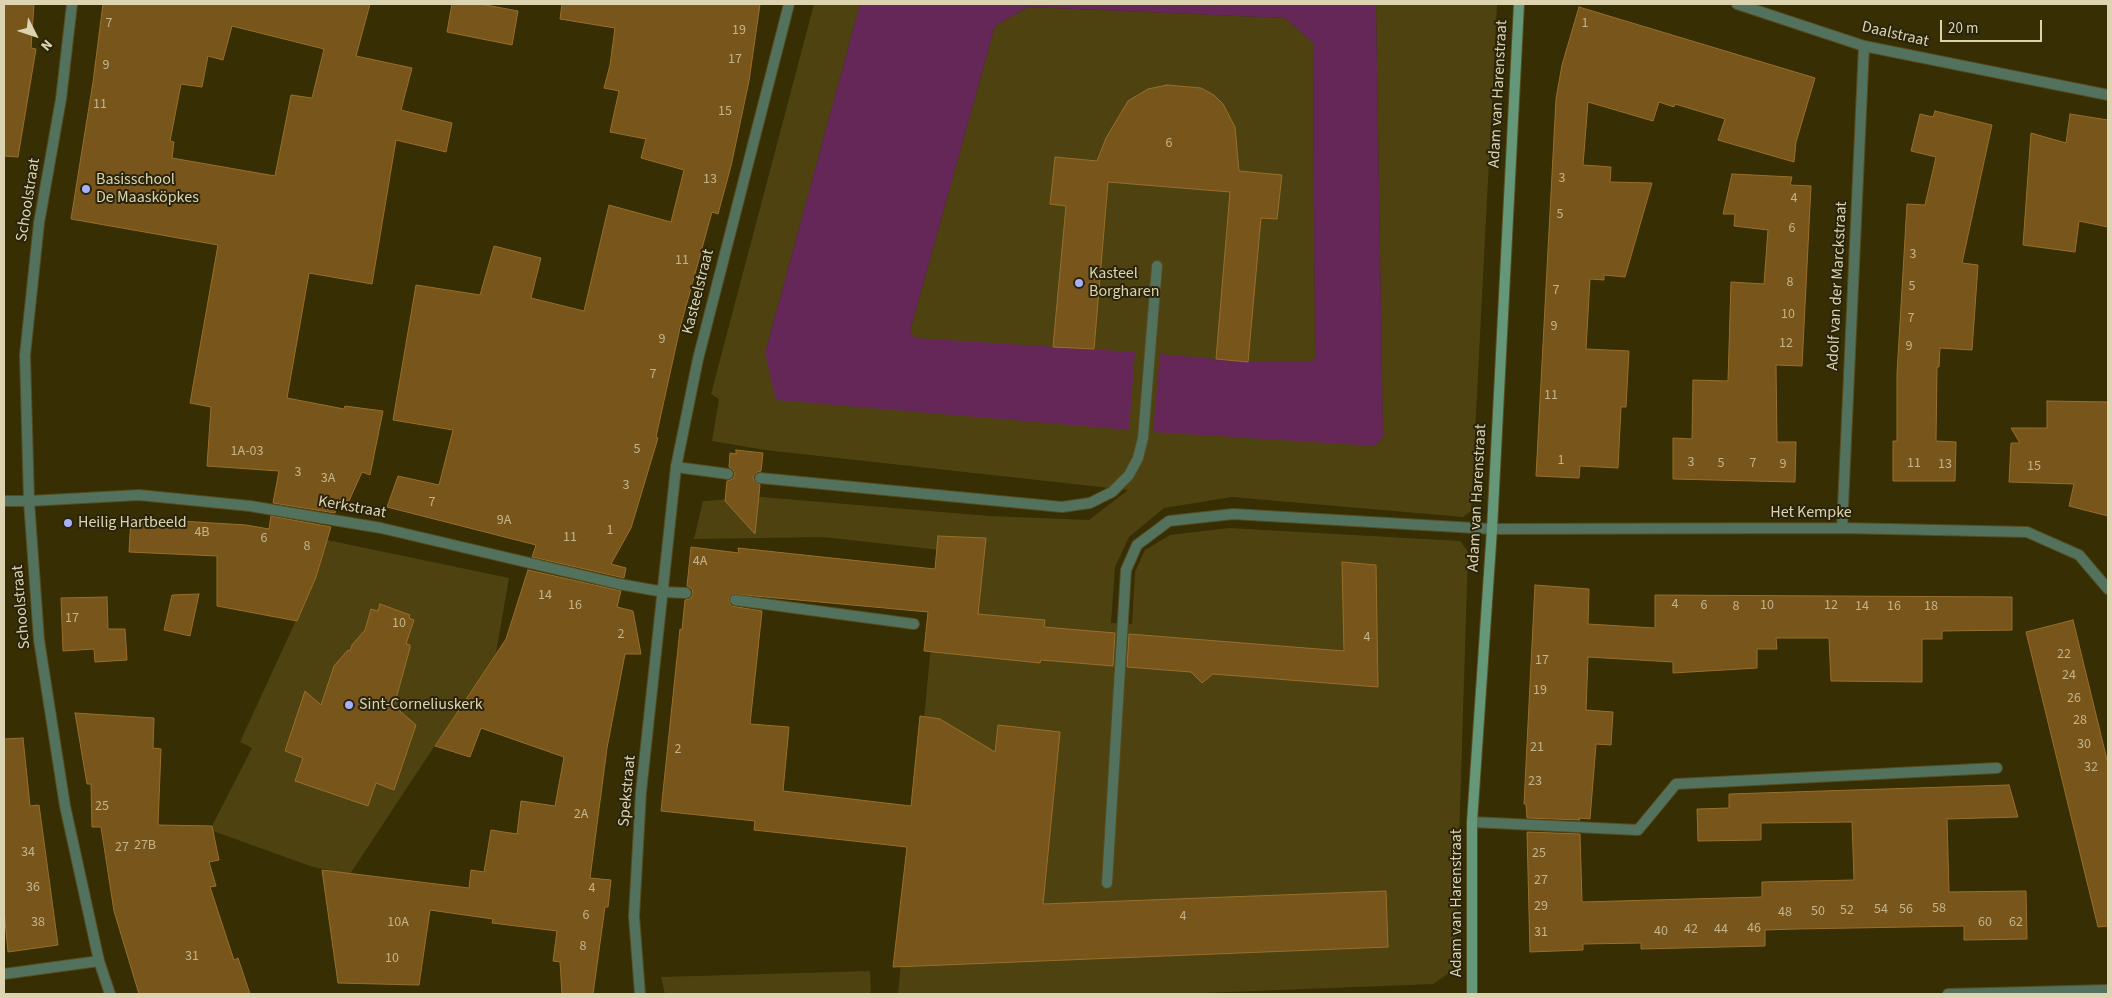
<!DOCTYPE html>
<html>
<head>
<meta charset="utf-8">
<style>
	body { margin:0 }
	#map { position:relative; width:2112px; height:998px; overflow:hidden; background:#372e03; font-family:"Source Sans 3",sans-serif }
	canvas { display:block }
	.frame { position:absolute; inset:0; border:5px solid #dcd4b0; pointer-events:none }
	.north { position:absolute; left:10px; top:10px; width:50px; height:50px; -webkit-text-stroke:4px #2a240c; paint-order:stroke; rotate:131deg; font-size:14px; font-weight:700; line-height:20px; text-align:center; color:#dcd4b0 }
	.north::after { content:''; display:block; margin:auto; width:18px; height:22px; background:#dcd4b0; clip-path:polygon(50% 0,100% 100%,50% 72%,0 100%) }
	.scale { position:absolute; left:1940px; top:20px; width:102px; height:22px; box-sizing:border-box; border:2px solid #dcd4b0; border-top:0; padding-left:6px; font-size:15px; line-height:18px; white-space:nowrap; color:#dcd4b0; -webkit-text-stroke:4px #2a240c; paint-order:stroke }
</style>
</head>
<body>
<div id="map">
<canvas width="2112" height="998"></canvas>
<div class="frame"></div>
<div class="north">N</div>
<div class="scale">20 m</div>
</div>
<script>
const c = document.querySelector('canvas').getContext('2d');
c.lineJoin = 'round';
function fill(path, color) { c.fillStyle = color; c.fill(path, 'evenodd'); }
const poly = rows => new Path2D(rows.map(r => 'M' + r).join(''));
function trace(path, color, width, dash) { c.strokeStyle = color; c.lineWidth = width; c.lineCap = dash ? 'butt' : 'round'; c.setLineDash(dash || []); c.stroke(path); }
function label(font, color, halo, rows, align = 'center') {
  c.font = font + ' "Source Sans 3",sans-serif'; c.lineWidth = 4; c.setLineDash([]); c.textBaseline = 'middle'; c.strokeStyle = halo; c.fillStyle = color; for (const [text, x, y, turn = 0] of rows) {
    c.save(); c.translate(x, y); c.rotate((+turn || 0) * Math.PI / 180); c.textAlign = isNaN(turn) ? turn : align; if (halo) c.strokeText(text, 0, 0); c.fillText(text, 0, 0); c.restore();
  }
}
const green = poly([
	[814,4,860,4,765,353,915,338,910,331,995,26,1028,7,1285,18,1313,43,1315,359,1311,362,1248,362,1216,359,1375,446,1383,437,1376,4,1497,4,1471,511,1463,517,1232,497,1164,508,1129,537,1115,567,1111,623,1132,624,1135,572,1145,550,1170,535,1229,528,1460,541,1468,552,1455,969,1433,984,1178,994,898,994,940,550,823,537,694,539,703,501,761,497,989,516,1089,520,1128,490,765,450,712,441,719,399,711,394],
	[327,540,509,578,496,653,350,874,313,867,213,831,212,826,252,748,240,742,316,577],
	[870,971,871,994,665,994,661,977]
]);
const water = poly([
	[860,4,1376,4,1383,437,1375,446,1153,432,1160,354,1248,362,1310,362,1315,359,1313,43,1285,18,1028,7,995,26,910,331,915,338,1135,352,1129,430,776,400,765,353]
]);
const building = poly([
	[4,4,34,4,31,48,36,49,18,157,4,156,4,4],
	[103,4,370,4,356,56,412,68,401,110,452,123,446,152,396,140,372,284,309,273,287,398,344,409,345,406,383,411,370,475,362,472,349,501,339,499,335,513,273,503,279,471,207,466,211,407,190,403,218,245,71,219,93,82,103,4],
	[232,26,324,49,312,98,291,95,275,176,172,158,174,142,170,141,181,84,202,87,208,56,223,60,232,26],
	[452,4,480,4,518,11,512,45,447,32,452,4],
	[562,4,760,4,749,81,731,166,718,214,712,212,680,328,656,437,658,438,631,528,611,564,626,568,624,578,532,557,536,545,387,507,398,476,439,485,453,430,393,420,416,285,480,295,494,246,541,258,531,298,584,311,609,205,671,222,684,170,641,158,646,139,610,132,619,91,604,88,610,65,615,28,560,19,562,4],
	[1579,7,1815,78,1796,142,1794,162,1718,140,1725,119,1675,104,1674,107,1659,102,1653,121,1588,102,1583,165,1611,167,1610,182,1652,183,1625,277,1604,275,1604,280,1590,279,1586,349,1629,351,1626,407,1621,407,1618,468,1580,466,1579,478,1536,476,1556,99,1562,65,1579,7],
	[1167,85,1201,88,1214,95,1223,104,1235,127,1239,171,1282,175,1277,219,1261,218,1248,362,1216,359,1230,192,1108,182,1094,349,1053,347,1066,206,1050,204,1055,157,1097,161,1106,138,1128,101,1148,89,1167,85],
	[1935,111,1992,125,1962,263,1978,265,1972,350,1940,348,1939,367,1937,367,1936,441,1956,442,1955,481,1893,481,1893,441,1897,441,1897,374,1907,204,1925,205,1936,157,1911,151,1920,114,1933,117,1935,111],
	[2070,114,2108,120,2108,227,2079,221,2075,252,2023,245,2031,133,2066,143,2070,114],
	[1732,174,1792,177,1790,185,1811,186,1802,366,1776,365,1777,442,1796,442,1795,482,1673,479,1673,438,1692,439,1693,380,1728,381,1731,282,1764,284,1768,230,1734,226,1735,214,1723,214,1732,174],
	[2047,401,2108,402,2108,516,2069,506,2074,484,2009,482,2011,443,2020,443,2011,428,2047,428,2047,401],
	[736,450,763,453,761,471,757,472,753,477,754,481,760,485,755,534,725,501,727,481,733,479,735,474,733,469,729,467,730,453,736,454,736,450],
	[271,516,331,527,316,577,297,621,217,606,217,556,129,552,131,518,246,525,269,529,271,516],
	[938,536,986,538,978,614,1045,620,1044,627,1115,633,1113,666,1041,660,1040,663,924,651,928,612,733,594,728,599,731,606,762,611,750,724,789,727,783,791,911,806,920,716,940,719,995,752,998,725,1060,732,1043,904,1386,891,1388,947,893,967,907,847,754,830,755,821,661,811,680,629,682,630,685,600,690,599,693,594,692,589,687,586,691,547,739,553,738,548,935,569,938,536],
	[1342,562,1376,565,1378,687,1213,674,1202,683,1191,672,1127,667,1129,634,1344,651,1342,562],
	[528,570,621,591,617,607,633,611,641,654,625,654,607,748,590,878,611,880,608,907,605,907,593,994,562,994,560,962,553,961,557,931,492,923,493,919,430,910,419,985,338,983,322,870,469,888,471,870,484,872,491,830,517,834,521,801,555,806,564,757,481,728,470,757,435,746,506,639,528,570],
	[1535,585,1589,589,1588,624,1655,628,1655,595,2012,597,2012,630,1942,631,1942,639,1922,639,1922,682,1831,681,1829,638,1776,638,1777,649,1757,649,1757,668,1673,673,1673,662,1588,657,1586,710,1613,712,1611,745,1596,744,1590,819,1579,818,1580,820,1527,818,1526,804,1524,804,1535,585],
	[199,594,190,636,164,630,172,595,199,594],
	[107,597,108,629,125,629,127,660,95,662,94,649,63,651,61,598,107,597],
	[380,604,410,615,409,618,414,620,406,644,410,645,410,648,394,706,416,725,394,790,376,783,368,806,295,781,303,758,285,751,305,691,321,705,334,666,348,650,350,651,352,645,365,630,371,609,378,611,380,604],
	[2073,620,2108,764,2108,926,2098,927,2026,632,2073,620],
	[75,713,154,718,153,748,161,749,158,825,212,826,219,860,209,862,216,886,210,887,234,960,238,958,250,994,139,994,114,911,101,827,92,827,91,784,87,784,75,713],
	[23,738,30,806,39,805,58,945,8,952,4,910,4,739,23,738],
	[2009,785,2018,817,1947,819,1949,892,2026,891,2027,939,1964,940,1964,926,1796,929,1765,930,1765,946,1641,949,1641,943,1583,944,1583,950,1530,952,1527,832,1580,834,1582,902,1762,897,1762,882,1854,880,1852,822,1761,823,1761,840,1698,841,1697,809,1729,808,1729,794,2009,785]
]);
const lane = poly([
	[676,467,728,474],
	[760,478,1062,507,1090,503,1112,492,1129,475,1138,458,1143,438,1157,266],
	[664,592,686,593],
	[735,600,914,624],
	[1472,822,1638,830,1676,784,1997,768],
	[1107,883,1126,570,1137,545,1169,521,1233,514,1492,529]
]);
const street = poly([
	[72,4,61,99,39,223,25,355,29,501,39,640,65,806,99,961,110,994],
	[1737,4,1864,46,2108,95],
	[4,501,29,501,139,495,250,506,381,528,619,584,664,592],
	[1842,528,1864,46],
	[1492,529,1842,528,2027,532,2079,555,2108,589],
	[4,974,99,961],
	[640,994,634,916,641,792,676,467,698,359,789,4],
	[1948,994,2108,990]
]);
const secondary = poly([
	[1472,994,1472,822,1492,529,1519,4]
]);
const markers = [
	[86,189,5,"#a6b1fc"],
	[1079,283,5,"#a6b1fc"],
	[68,523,5,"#a6b1fc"],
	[349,705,5,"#a6b1fc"]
];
const numberNames = [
	["7",109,24],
	["1",1585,24],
	["19",739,31],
	["17",735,60],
	["9",106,66],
	["11",100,105],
	["15",725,112],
	["6",1169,144],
	["3",1562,179],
	["13",710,180],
	["4",1794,199],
	["5",1560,215],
	["6",1792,229],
	["3",1913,255],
	["11",682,261],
	["8",1790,283],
	["5",1912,287],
	["7",1556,291],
	["10",1788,315],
	["7",1911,319],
	["9",1554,327],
	["9",662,340],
	["12",1786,344],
	["9",1909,347],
	["7",653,375],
	["11",1551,396],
	["5",637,450],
	["1A-03",247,452],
	["1",1561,461],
	["3",1691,463],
	["5",1721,464],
	["7",1753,464],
	["11",1914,464],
	["9",1783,465],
	["13",1945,465],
	["15",2034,467],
	["3",298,473],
	["3A",328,479],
	["3",626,486],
	["7",432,503],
	["9A",504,521],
	["1",610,531],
	["4B",202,533],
	["11",570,538],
	["6",264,539],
	["8",307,547],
	["4A",700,562],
	["14",545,596],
	["4",1675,605],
	["16",575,606],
	["6",1704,606],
	["10",1767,606],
	["12",1831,606],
	["8",1736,607],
	["14",1862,607],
	["16",1894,607],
	["18",1931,607],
	["17",72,619],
	["10",399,624],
	["2",621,635],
	["4",1367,638],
	["22",2064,655],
	["17",1542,661],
	["24",2069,676],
	["19",1540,691],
	["26",2074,699],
	["28",2080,721],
	["30",2084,745],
	["21",1537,748],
	["2",678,750],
	["32",2091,768],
	["23",1535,782],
	["25",102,807],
	["2A",581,815],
	["27B",145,846],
	["27",122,848],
	["34",28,853],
	["25",1539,854],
	["27",1541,881],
	["36",33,888],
	["4",592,889],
	["29",1541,907],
	["58",1939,909],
	["54",1881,910],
	["56",1906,910],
	["52",1847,911],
	["50",1818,912],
	["48",1785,913],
	["6",586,916],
	["4",1183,917],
	["38",38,923],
	["10A",398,923],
	["60",1985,923],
	["62",2016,923],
	["46",1754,929],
	["42",1691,930],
	["44",1721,930],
	["40",1661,932],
	["31",1541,933],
	["8",583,947],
	["31",192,957],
	["10",392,959]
];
const streetNames = [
	["Daalstraat",1895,35,13],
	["Adam van Harenstraat",1499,94,-87],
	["Schoolstraat",29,200,-81],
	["Adolf van der Marckstraat",1838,286,-87],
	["Kasteelstraat",699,292,-76],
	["Adam van Harenstraat",1478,498,-87],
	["Kerkstraat",352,508,10],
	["Het Kempke",1811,513],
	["Schoolstraat",22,607,-95],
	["Spekstraat",628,791,-85],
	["Adam van Harenstraat",1457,903,-90]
];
const poiNames = [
	["Basisschool",96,180],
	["De Maasköpkes",96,198],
	["Kasteel",1089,274],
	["Borgharen",1089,292],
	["Heilig Hartbeeld",78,523],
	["Sint-Corneliuskerk",359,705]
];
fill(green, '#4e4310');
fill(water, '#642757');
fill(building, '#77551b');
trace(building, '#986f2a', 1);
trace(lane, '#554c22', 12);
trace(street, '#554c22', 12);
trace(secondary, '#554c22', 12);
trace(lane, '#52725e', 10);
trace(street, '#52725e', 10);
trace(secondary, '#649879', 10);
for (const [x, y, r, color] of markers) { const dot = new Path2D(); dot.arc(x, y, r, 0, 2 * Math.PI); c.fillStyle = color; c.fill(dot); trace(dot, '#2a240c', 2); }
label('14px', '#c3b48b', null, numberNames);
label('16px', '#dcd4b0', '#2a240c', streetNames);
label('16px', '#dcd4b0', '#2a240c', poiNames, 'left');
</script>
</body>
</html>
